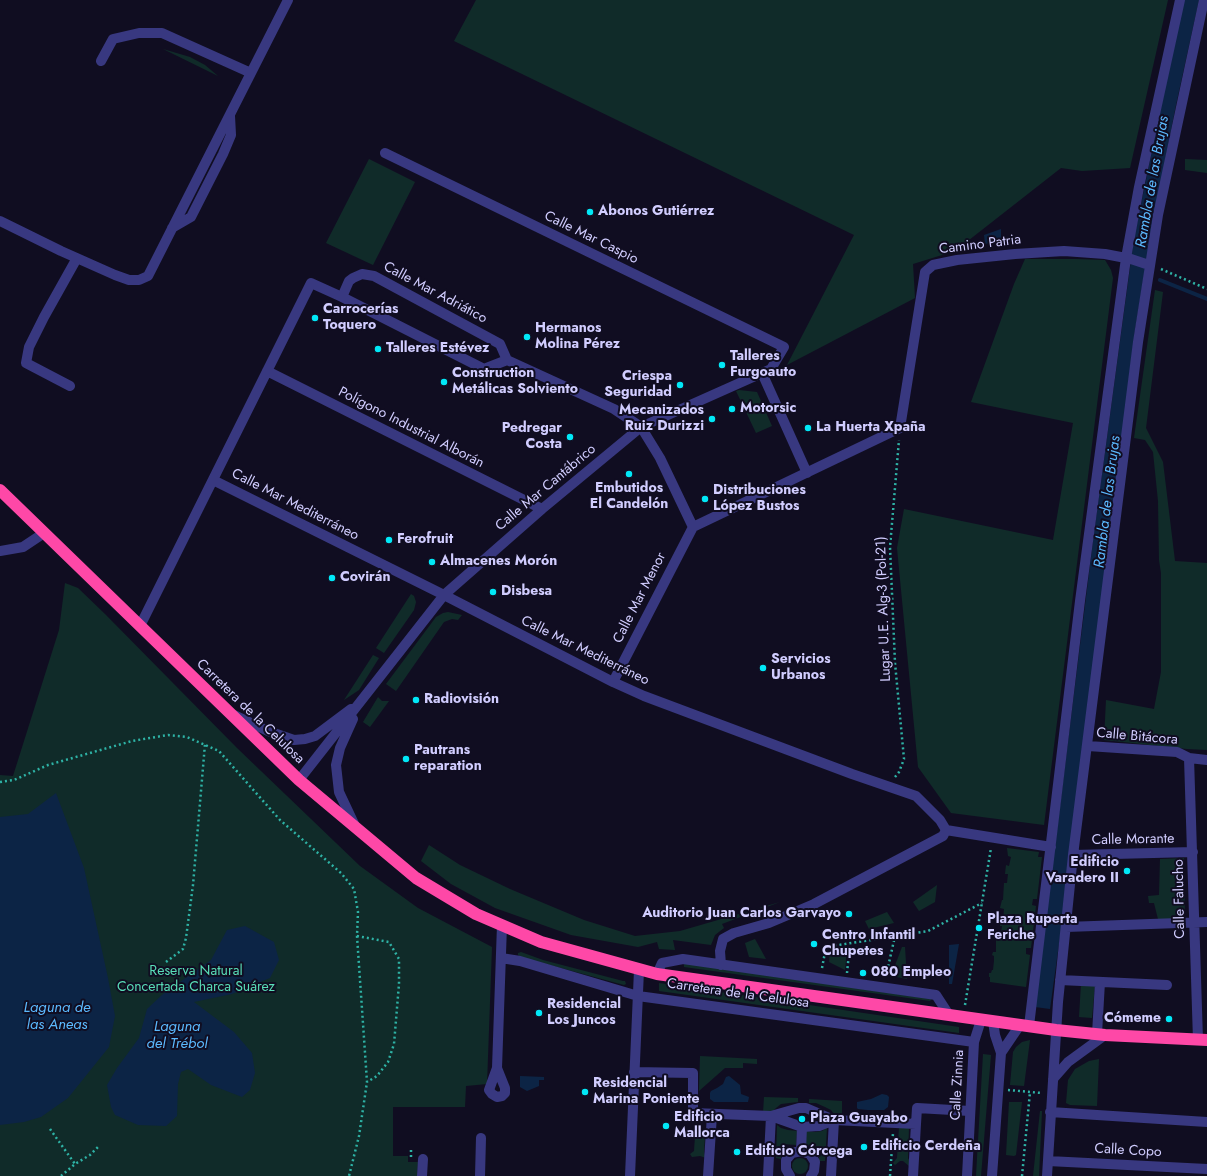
<!DOCTYPE html>
<html>
<head>
<meta charset="utf-8">
<style>
	body { margin:0 }
	canvas { display:block; background:#100d21 }
</style>
</head>
<body>
<canvas width="1207" height="1176"></canvas>
<script>
const c = document.querySelector('canvas').getContext('2d');
c.lineJoin = 'round';
function fill(path, color) { c.fillStyle = color; c.fill(path, 'evenodd'); }
const poly = rows => new Path2D(rows.map(r => 'M' + r).join(''));
function trace(path, color, width, dash) { c.strokeStyle = color; c.lineWidth = width; c.lineCap = dash ? 'butt' : 'round'; c.setLineDash(dash || []); c.stroke(path); }
function label(font, color, halo, rows, align = 'center') {
  c.font = font + ' Jost,sans-serif'; c.lineWidth = 4; c.setLineDash([]); c.textBaseline = 'middle'; c.strokeStyle = halo; c.fillStyle = color; for (const [text, x, y, turn = 0] of rows) {
    c.save(); c.translate(x, y); c.rotate((+turn || 0) * Math.PI / 180); c.textAlign = isNaN(turn) ? turn : align; if (halo) c.strokeText(text, 0, 0); c.fillText(text, 0, 0); c.restore();
  }
}
const green = poly([
	[476,0,1168,0,1130,168,1082,171,1061,168,955,251,913,264,915,298,787,365,854,235,454,41],
	[163,49,190,57,205,65,218,76],
	[369,159,415,182,373,265,326,243],
	[1185,159,1207,160,1207,173,1185,170],
	[1025,259,1075,259,1105,260,1111,270,1113,278,1044,825,951,813,918,767,897,548,904,509,1053,540,1073,423,971,402,1014,284],
	[1155,290,1163,292,1146,428,1163,462,1175,561,1207,563,1207,750,1187,749,1104,740,1106,700,1154,709,1161,672,1161,573,1159,560,1158,501,1153,452,1145,440,1134,438],
	[739,390,757,392,772,426,756,433,736,391],
	[65,583,78,588,105,614,237,748,360,866,418,908,492,947,487,1084,466,1086,465,1107,393,1107,393,1156,408,1156,408,1162,418,1162,417,1176,0,1176,0,775,13,776,59,630],
	[411,594,414,596,416,602,414,610,384,653,376,648],
	[448,612,462,615,458,620,452,619,444,622,396,691,386,684,436,617,443,613],
	[373,655,379,658,359,690,344,700],
	[378,697,382,701,389,701,370,727,363,722],
	[429,845,460,865,510,889,584,920,635,936,680,931,780,902,722,924,724,928,715,935,711,945,673,940,675,950,659,949,657,942,638,947,571,935,495,908,451,884,421,861],
	[1007,848,1039,852,1038,857,1042,857,1037,899,1033,899,1032,905,1036,906,1031,948,1026,948,1026,954,1030,955,1026,987,990,982,990,977,989,977,989,973,991,973,992,970,993,970,994,961,994,956,992,955,993,952,996,952,996,940,1000,940,1002,926,1000,926,1000,922,1003,922,1004,909,1000,908,1002,900,1003,900,1004,883,1007,883,1008,874,1005,874,1006,865,1009,866,1011,857,1008,856],
	[1184,858,1185,919,1158,919,1154,903,1149,903,1148,896,1159,895,1160,859],
	[937,885,935,902,919,911,913,902],
	[887,912,894,923,869,929,865,921],
	[755,939,766,959,749,957,745,943],
	[902,947,905,947,907,979,891,976],
	[830,949,847,951,845,970,829,962],
	[521,952,543,960,623,981,625,981,626,984,624,985,520,957,518,955,518,953],
	[684,963,931,999,931,1000,930,1001,684,967],
	[659,983,959,1027,959,1033,659,991],
	[1081,984,1095,985,1092,1018,1079,1017],
	[1030,1040,1024,1086,1010,1085,1013,1052,1016,1047,1022,1042],
	[983,1054,991,1055,981,1176,976,1176],
	[700,1056,757,1059,757,1064,743,1063,743,1068,725,1068,699,1091],
	[1099,1059,1097,1106,1070,1105,1066,1103,1068,1080,1075,1069,1089,1061],
	[764,1097,798,1098,798,1102,781,1104,776,1108,771,1113,763,1113],
	[809,1099,842,1101,842,1117,836,1117,831,1110,825,1107,816,1103,809,1103],
	[1009,1102,1022,1102,1016,1155,1014,1156,1006,1155],
	[1040,1111,1042,1111,1039,1176,1033,1176],
	[777,1125,781,1128,788,1130,797,1131,796,1145,783,1144,781,1159,776,1158],
	[899,1127,909,1127,908,1158,911,1164,909,1166,903,1161,900,1161,895,1165,893,1163,897,1158],
	[827,1128,825,1161,819,1161,819,1147,806,1146,806,1131,815,1132,822,1131],
	[695,1136,705,1136,704,1152,706,1158,700,1156,692,1157,690,1154,694,1151],
	'792 1166a8 8 0 1 1 16 0a8 8 0 1 1-16 0Z'
]);
const water = poly([
	[1183,0,1199,0,1176,105,1152,226,1135,330,1066,893,1050,1009,1035,1007,1094,533,1134,238],
	[1001,229,1001,241,985,244,984,235],
	[56,793,84,868,108,978,115,1016,109,1047,68,1098,41,1117,24,1122,0,1125,0,817,28,814],
	[245,926,274,942,279,960,270,978,232,994,194,1002,234,1032,252,1053,255,1073,250,1090,242,1097,211,1085,188,1069,181,1072,178,1084,177,1116,166,1126,138,1125,115,1115,111,1107,107,1085,117,1068,139,1038,147,1009,163,994,211,960,227,930],
	[959,944,952,984,949,984,949,945],
	[520,1076,544,1077,544,1080,539,1080,539,1086,527,1091,520,1087],
	[729,1076,740,1085,741,1094,749,1097,748,1102,714,1102,710,1099,710,1093,711,1091,717,1088,723,1084,726,1077],
	[882,1094,887,1095,889,1097,888,1107,884,1110,868,1110,858,1109,857,1108,857,1102,871,1099]
]);
const stream = poly([
	[1160,280,1207,299]
]);
const path = poly([
	[1161,269,1207,289],
	[895,777,899,772,904,759,895,663,890,547,899,440],
	[0,782,14,780,48,765,132,741,168,735,187,737,219,751,280,820,341,873,354,889,358,912,357,936,367,1082,359,1136,349,1176],
	[357,936,389,942,399,959,399,984,394,1044,388,1062,377,1076,367,1082],
	[166,962,183,949,186,938,193,885,205,744],
	[822,968,826,947,928,931,982,903],
	[847,973,850,943],
	[886,976,895,936],
	[965,1005,991,848],
	[1008,1090,1042,1093],
	[50,1129,75,1164],
	[411,1157,411,1150],
	[61,1176,75,1164,90,1155,98,1147],
	[890,1176,893,1133],
	[1022,1176,1030,1092]
]);
const minor = poly([
	[101,61,113,39,139,33,162,33,251,73],
	[0,221,61,251,115,275,129,280,139,280,148,276,288,0],
	[172,228,191,217,223,154,231,135,230,116],
	[342,297,349,281,353,278,362,274,374,276,500,344,507,360,614,409,641,427,660,458,693,527],
	[267,371,542,509],
	[762,373,807,473],
	[70,386,26,363,29,347,44,317,77,258],
	[213,480,444,595,613,682,644,696,852,774,916,796,940,820,946,830],
	[693,527,900,428,925,272,933,265,957,260,1015,254,1064,251,1105,254,1131,259,1149,265],
	[0,551,23,547,44,533],
	[140,626,311,283,342,297,484,369,507,360],
	[613,682,693,527],
	[234,715,268,731,294,740,305,739,315,736,351,709],
	[353,719,340,748,336,765,339,792,355,826],
	[1088,746,1177,752,1189,758,1207,760],
	[1189,758,1198,1040],
	[299,780,444,595,542,509,641,427,771,369,784,347,385,153],
	[946,830,1051,847],
	[1073,855,1193,852],
	[1066,927,1207,922],
	[501,958,520,961,638,996,974,1042],
	[721,965,720,951,723,939,734,933,769,923,814,904,943,836,946,830],
	[657,974,662,963,683,959,936,995,949,1015],
	[1060,980,1167,985],
	[1029,1026,1080,601,1126,258,1139,187,1180,0],
	[1097,1034,1100,982],
	[1001,1053,1020,1025],
	[497,1068,505,1088,505,1093,502,1096,497,1097,492,1094,489,1090,497,1068,502,925],
	[634,1072,693,1073,693,1113,771,1116,799,1108,806,1108,834,1120,916,1124,917,1108,970,1111],
	[1053,1079,1068,1062,1105,1035],
	[1050,1112,1207,1122],
	[771,1116,802,1127,819,1126,834,1120,831,1176],
	[801,1151,802,1127],
	[1048,1161,1207,1169],
	[422,1176,423,1159],
	[480,1176,481,1138],
	[630,1176,639,970],
	[708,1176,712,1115],
	[768,1176,771,1116],
	[790,1176,786,1169,786,1160,792,1153,801,1151,810,1154,815,1162,814,1171,811,1176],
	[913,1176,916,1124],
	[967,1176,974,1042,981,1020],
	[992,1176,1001,1053,995,1035,993,1021],
	[1047,1176,1058,1002,1073,855,1138,342,1158,215,1204,0]
]);
const highway = poly([
	[0,490,299,780,416,878,476,914,541,942,657,974,1056,1030,1105,1035,1207,1040]
]);
const markers = [
	[590,212,4,"#01e8f7"],
	[315,318,4,"#01e8f7"],
	[527,337,4,"#01e8f7"],
	[378,349,4,"#01e8f7"],
	[722,365,4,"#01e8f7"],
	[444,382,4,"#01e8f7"],
	[680,385,4,"#01e8f7"],
	[732,409,4,"#01e8f7"],
	[712,419,4,"#01e8f7"],
	[808,428,4,"#01e8f7"],
	[570,437,4,"#01e8f7"],
	[629,474,4,"#01e8f7"],
	[705,499,4,"#01e8f7"],
	[389,540,4,"#01e8f7"],
	[432,562,4,"#01e8f7"],
	[332,578,4,"#01e8f7"],
	[493,592,4,"#01e8f7"],
	[763,668,4,"#01e8f7"],
	[416,700,4,"#01e8f7"],
	[406,759,4,"#01e8f7"],
	[1127,871,4,"#01e8f7"],
	[849,914,4,"#01e8f7"],
	[979,928,4,"#01e8f7"],
	[814,944,4,"#01e8f7"],
	[863,973,4,"#01e8f7"],
	[539,1013,4,"#01e8f7"],
	[1169,1019,4,"#01e8f7"],
	[585,1092,4,"#01e8f7"],
	[802,1119,4,"#01e8f7"],
	[666,1126,4,"#01e8f7"],
	[864,1147,4,"#01e8f7"],
	[737,1152,4,"#01e8f7"]
];
const poiNames = [
	["Abonos Gutiérrez",598,212],
	["Carrocerías",323,310],
	["Toquero",323,326],
	["Hermanos",535,329],
	["Molina Pérez",535,345],
	["Talleres Estévez",386,349],
	["Talleres",730,357],
	["Furgoauto",730,373],
	["Construction",452,374],
	["Metálicas Solviento",452,390],
	["Criespa",672,377,"right"],
	["Seguridad",672,393,"right"],
	["Motorsic",740,409],
	["Mecanizados",704,411,"right"],
	["Ruiz Durizzi",704,427,"right"],
	["La Huerta Xpaña",816,428],
	["Pedregar",562,429,"right"],
	["Costa",562,445,"right"],
	["Embutidos",629,489,"center"],
	["El Candelón",629,505,"center"],
	["Distribuciones",713,491],
	["López Bustos",713,507],
	["Ferofruit",397,540],
	["Almacenes Morón",440,562],
	["Covirán",340,578],
	["Disbesa",501,592],
	["Servicios",771,660],
	["Urbanos",771,676],
	["Radiovisión",424,700],
	["Pautrans",414,751],
	["reparation",414,767],
	["Edificio",1119,863,"right"],
	["Varadero II",1119,879,"right"],
	["Auditorio Juan Carlos Garvayo",841,914,"right"],
	["Plaza Ruperta",987,920],
	["Feriche",987,936],
	["Centro Infantil",822,936],
	["Chupetes",822,952],
	["080 Empleo",871,973],
	["Residencial",547,1005],
	["Los Juncos",547,1021],
	["Cómeme",1161,1019,"right"],
	["Residencial",593,1084],
	["Marina Poniente",593,1100],
	["Edificio",674,1118],
	["Mallorca",674,1134],
	["Plaza Guayabo",810,1119],
	["Edificio Cerdeña",872,1147],
	["Edificio Córcega",745,1152]
];
const streetNames = [
	["Calle Mar Caspio",591,238,26],
	["Camino Patria",980,245,-7],
	["Calle Mar Adriático",435,293,28],
	["Polígono Industrial Alborán",411,428,27],
	["Calle Mar Cantábrico",546,488,-40],
	["Calle Mar Mediterráneo",295,505,27],
	["Calle Mar Menor",640,598,-63],
	["Lugar U.E. Alg-3 (Pol-21)",884,609,-92],
	["Calle Mar Mediterráneo",585,651,26],
	["Carretera de la Celulosa",250,712,44],
	["Calle Bitácora",1137,737,5],
	["Calle Morante",1133,840,-1],
	["Calle Falucho",1180,899,-91],
	["Carretera de la Celulosa",738,994,8],
	["Calle Zinnia",958,1085,-87],
	["Calle Copo",1128,1151,3]
];
const parkNames = [
	["Reserva Natural",196,972],
	["Concertada Charca Suárez",196,988]
];
const waterNames = [
	["Rambla de las Brujas",1153,182,-80],
	["Rambla de las Brujas",1108,502,-83],
	["Laguna de",57,1008],
	["las Aneas",57,1025],
	["Laguna",177,1027],
	["del Trébol",177,1044]
];
fill(green, '#102b29');
fill(water, '#0c2445');
trace(stream, '#0c2445', 4);
trace(path, '#2eb2a5', 2.5, [2, 3]);
trace(minor, '#383880', 10);
trace(highway, '#fe48a7', 12);
for (const [x, y, r, color] of markers) { const dot = new Path2D(); dot.arc(x, y, r, 0, 2 * Math.PI); c.fillStyle = color; c.fill(dot); trace(dot, '#100d21', 1.5); }
label('bold 14px', '#d1cdff', '#100d21', poiNames, 'left');
label('14px', '#d1cdff', '#100d21', streetNames);
label('14px', '#59deb8', '#100d21', parkNames);
label('italic 15px', '#5bb9fe', '#100d21', waterNames);
</script>
</body>
</html>
